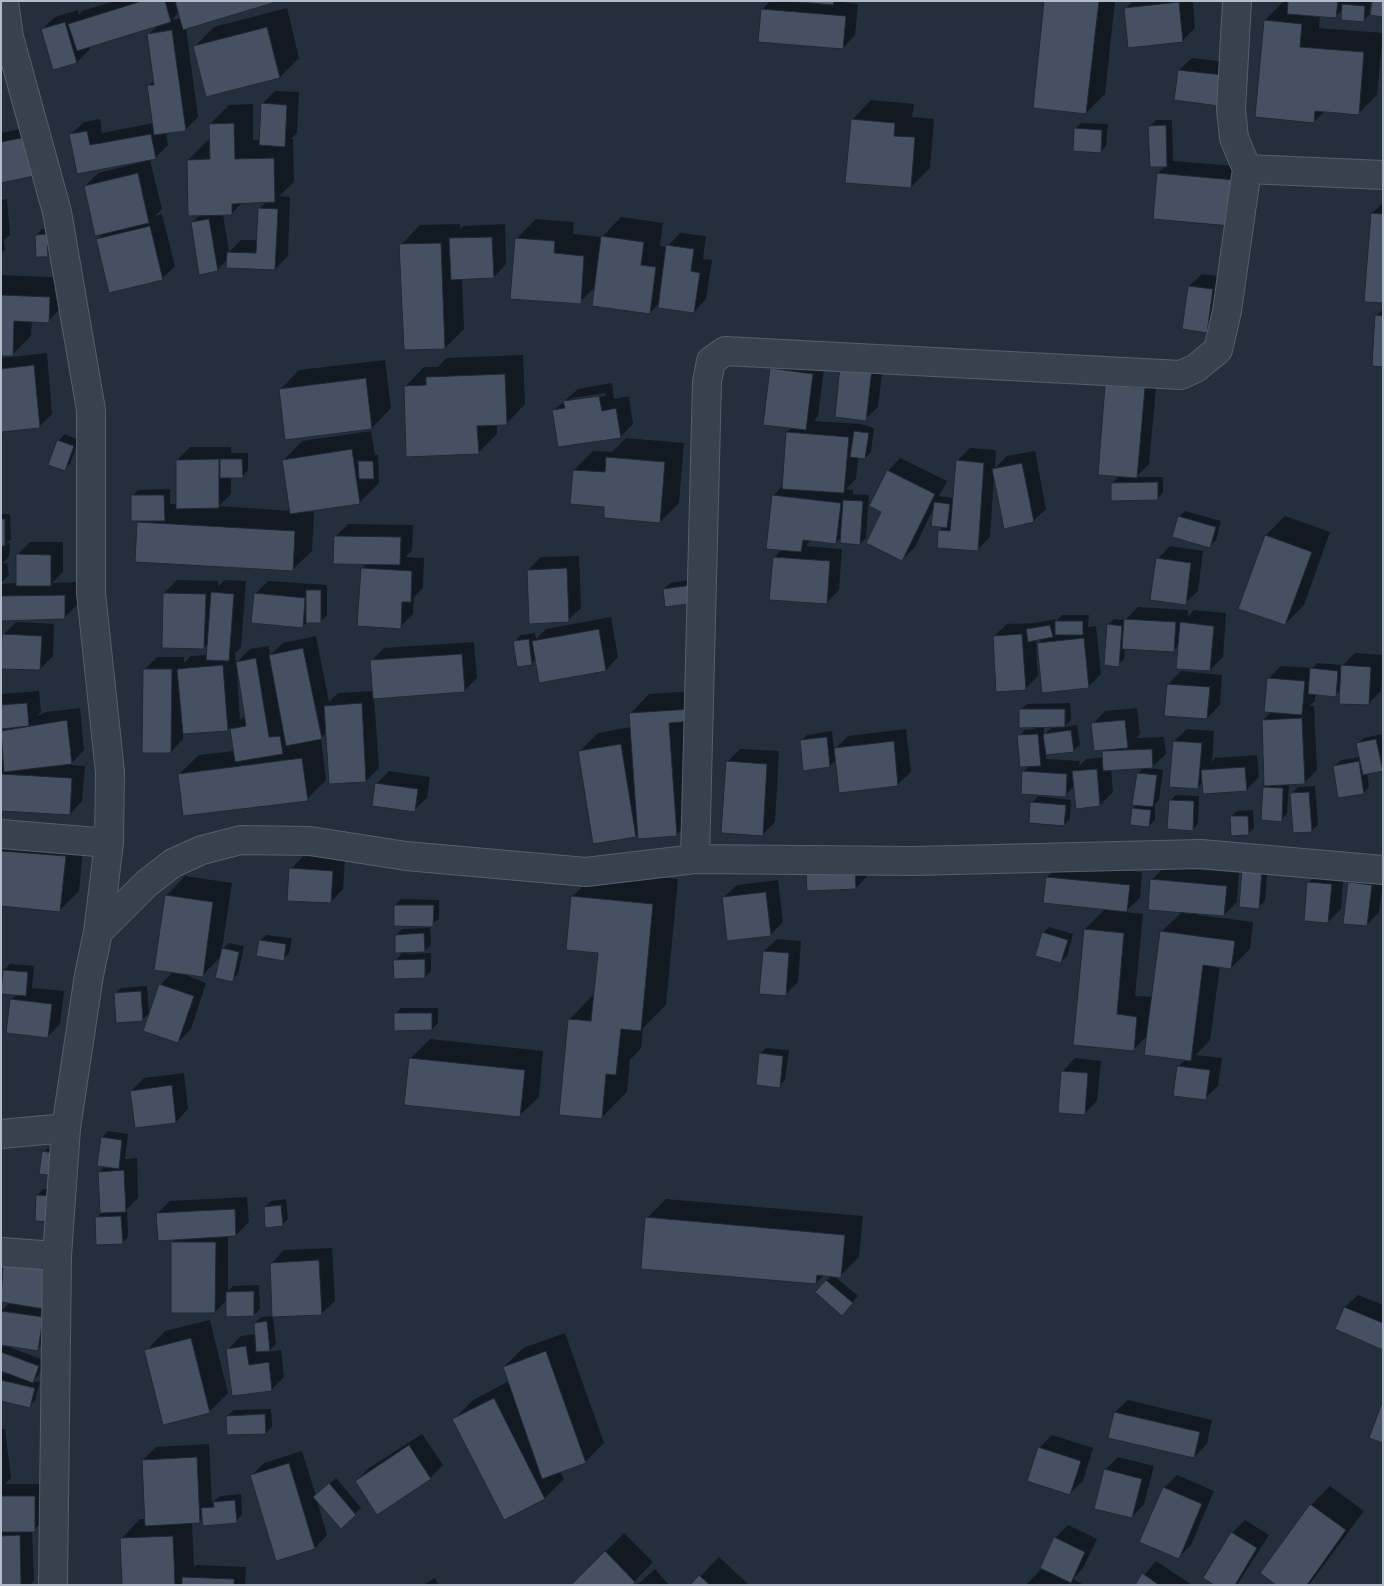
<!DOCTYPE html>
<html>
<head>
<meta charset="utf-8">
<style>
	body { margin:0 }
	#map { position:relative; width:1384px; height:1586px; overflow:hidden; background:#242f3e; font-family:"Varela Round",sans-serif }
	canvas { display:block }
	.frame { position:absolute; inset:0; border:2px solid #b4bcc9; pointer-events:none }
</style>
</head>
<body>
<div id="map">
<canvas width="1384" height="1586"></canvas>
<div class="frame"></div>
</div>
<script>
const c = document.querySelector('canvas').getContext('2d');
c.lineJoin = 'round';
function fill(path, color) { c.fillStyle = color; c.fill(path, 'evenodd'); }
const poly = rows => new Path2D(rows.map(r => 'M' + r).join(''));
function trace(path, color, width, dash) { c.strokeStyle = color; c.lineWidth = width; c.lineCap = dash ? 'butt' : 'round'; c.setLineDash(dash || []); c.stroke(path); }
const shadow = poly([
	[115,1,275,1,186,28,198,117,185,130,166,132,168,145,155,158,78,172,71,134,84,122,100,119,102,133,154,123,149,86,155,79,149,34,158,25,89,46,90,49,77,62,54,69,42,29,55,17,78,10,79,15,82,11],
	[179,12,181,18,172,20],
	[770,1,835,1,858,4,855,35,843,48,762,10],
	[1046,1,1115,1,1105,94,1086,113],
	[1133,1,1193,1,1195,28,1182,41,1126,8],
	[1284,1,1371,1,1369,13,1383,16,1370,14,1363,21,1343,9,1336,16,1320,15,1319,28,1383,33,1377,95,1358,114,1325,111,1314,122,1265,20],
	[287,8,299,58,280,77,195,46,214,27],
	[1192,58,1235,63,1218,105,1179,70],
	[275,91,299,92,297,133,291,139,293,139,294,182,279,196,290,197,288,256,275,269,228,259,217,270,192,223,200,215,188,160,207,141,210,141,210,124,229,105,253,104,253,140,260,140,262,104],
	[267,201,259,209,258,240,241,240,229,252,223,214,231,214,243,202],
	[871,100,914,104,912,117,934,119,930,168,911,187,852,120],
	[1156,120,1172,120,1173,161,1247,167,1243,212,1158,173,1166,166,1150,126],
	[1081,123,1108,124,1106,146,1100,152,1075,129],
	[38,125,1,182,1,133],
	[150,160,162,209,155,216,162,214,175,266,162,279,97,240,104,232,85,186,98,173],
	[7,199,10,235,4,240,5,250,1,253,1,200],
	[1383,203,1383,302,1372,213],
	[621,217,663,223,660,246,667,247,680,233,706,236,703,259,712,260,706,299,694,312,660,302,650,313,595,287,580,302,516,239,536,219,574,222,573,234,602,237],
	[460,224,460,229,463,226,505,224,506,264,494,277,462,279,464,329,445,348,401,245,420,225],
	[42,229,53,229,54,249,47,256,36,235],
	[1202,274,1225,277,1220,318,1207,331,1189,286],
	[1,275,69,278,67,302,48,321,32,321,31,336,11,356,1,355],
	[1383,309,1383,366,1376,316],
	[47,353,52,414,39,427,1,431,1,358],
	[523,355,525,404,506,424,497,424,497,434,478,453,405,387,424,367,438,367,446,358],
	[784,356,825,361,818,416,814,421,861,424,874,428,871,452,865,458,858,457,856,479,846,489,853,490,853,494,869,495,866,538,860,544,842,537,836,542,812,539,806,546,842,549,839,590,826,603,774,558,782,549,773,496,783,485,787,432,792,427,771,369],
	[884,357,878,407,865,419,836,416],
	[385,360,391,408,372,428,280,390,299,370],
	[1119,373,1157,376,1149,464,1136,477,1163,477,1163,493,1157,499,1112,483,1120,475,1107,386],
	[612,383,614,399,629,396,633,424,620,437,553,411,578,389],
	[605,393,606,396,569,401,572,398],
	[371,431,375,455,378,455,379,483,360,502,307,511,314,512,312,551,292,570,136,560,138,522,141,520,132,496,138,490,170,489,170,504,177,504,177,460,190,447,231,447,231,453,248,453,248,470,242,477,231,477,231,494,219,506,291,511,283,461,302,441],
	[65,434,79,440,70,464,64,470,50,465,59,440],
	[626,438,684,443,679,503,660,522,606,506,574,470,593,451,612,452],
	[970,448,996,450,995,468,1007,456,1035,451,1046,509,1033,521,994,476,990,537,977,550,939,531,944,526,934,507,915,547,902,560,883,511,888,471,900,458,947,481,939,496,954,498,957,461],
	[1185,511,1221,521,1216,540,1210,546,1179,517],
	[1,514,10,514,11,539,6,543,10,543,9,557,2,564,7,563,9,575,1,583],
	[1285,516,1330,532,1304,605,1285,624,1266,535],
	[348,524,413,525,412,550,406,557,424,558,423,588,414,597,413,614,400,627,362,568,367,563,335,537],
	[30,542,63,542,63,572,52,583,77,582,77,605,64,618,1,619,1,584,17,583,17,555],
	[1170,546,1203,551,1198,591,1185,603,1158,559],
	[579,556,581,608,568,620,528,570,541,557],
	[698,579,700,595,664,589,670,583],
	[177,580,218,581,218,586,225,580,246,581,241,647,235,653,236,663,250,649,269,646,270,655,283,643,316,636,329,702,338,693,373,691,371,661,384,648,474,642,477,678,464,691,374,698,379,768,366,781,327,732,321,738,326,780,307,799,179,774,199,755,234,751,230,727,227,730,183,733,183,739,171,752,144,670,157,657,184,657,184,663,191,656,208,655,209,643,204,648,164,593],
	[237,673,239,673,246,716,240,720],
	[268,581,327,585,327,615,321,621,308,622,302,627,255,594],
	[1138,607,1188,610,1188,616,1194,610,1226,613,1223,657,1210,670,1179,645,1174,650,1125,648,1124,659,1118,665,1108,625,1114,619,1125,620],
	[1062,615,1089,615,1088,627,1096,626,1101,674,1088,687,1036,646,1038,676,1025,689,994,636,1007,624,1035,623,1056,619,1056,621],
	[1043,638,1036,645,1036,639],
	[611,617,618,657,606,670,536,659,532,663,518,665,515,641,521,635,535,633,536,639,546,629],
	[16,622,54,624,53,656,40,669,3,635],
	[1355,653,1383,655,1381,691,1368,704,1341,690,1335,695,1315,693,1315,701,1309,706,1314,706,1317,770,1304,783,1289,784,1287,814,1281,820,1264,787,1263,720,1272,711,1268,679,1281,666,1312,668,1317,663,1343,665],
	[1181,671,1222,675,1220,705,1207,718,1168,684],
	[710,690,696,815,676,835,639,833,635,836,579,752,598,733,631,727,630,714,649,694],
	[39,691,41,712,37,716,46,712,80,708,84,750,70,765,85,766,82,801,70,814,1,810,1,761,4,761,1,731,5,727,1,727,1,694],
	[1070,703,1071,720,1064,727,1077,725,1080,744,1073,751,1046,754,1046,759,1080,761,1079,766,1086,759,1104,757,1103,752,1107,749,1093,724,1105,711,1137,708,1140,734,1136,738,1164,737,1166,754,1151,768,1163,770,1159,800,1155,804,1155,820,1149,826,1133,808,1138,804,1138,773,1144,767,1111,769,1113,792,1100,805,1075,786,1065,795,1024,771,1030,765,1019,736,1025,730,1036,729,1020,710,1027,704],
	[1044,726,1053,726,1044,735],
	[906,729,911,772,898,784,841,792,837,759,830,766,801,741,807,735,832,731,834,750,848,736],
	[1187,729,1214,731,1212,762,1215,758,1257,755,1259,777,1246,790,1203,782,1198,788,1174,741],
	[1382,734,1383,769,1367,773,1369,787,1363,793,1335,766,1341,760,1360,757,1358,744,1364,738],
	[740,749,779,751,775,822,762,835,727,762],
	[389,771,430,777,427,798,414,810,376,784],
	[1315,786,1318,825,1311,831,1292,793,1298,787],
	[1176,795,1199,796,1198,824,1192,830,1170,801],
	[1038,796,1071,800,1070,819,1064,825,1032,803],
	[1253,810,1254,828,1248,834,1231,817,1237,811],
	[1,830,84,838,79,891,60,910,1,905],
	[303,856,345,859,343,889,331,902,291,869],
	[868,857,868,875,856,888,808,890],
	[1250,863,1268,864,1265,901,1259,907],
	[1060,864,1142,872,1140,898,1125,912,1143,914,1135,996,1153,997,1161,932,1182,912,1152,880,1164,867,1239,873,1237,902,1224,915,1198,913,1198,915,1253,922,1250,949,1231,968,1220,966,1210,1040,1196,1055,1222,1058,1218,1086,1205,1098,1178,1067,1186,1059,1148,1035,1133,1050,1074,1044,1085,929,1106,908,1047,877],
	[1321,870,1344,872,1341,909,1328,922,1308,883],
	[1362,870,1383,883,1379,912,1367,925,1349,883],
	[598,871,678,879,666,1005,643,1028,641,1048,630,1060,627,1092,601,1118,569,1020,594,994,599,952,572,897],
	[185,876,232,883,222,949,229,943,244,946,238,974,232,980,221,956,202,976,179,972,206,983,191,1029,178,1042,160,985,173,972,166,896],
	[778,880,783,922,770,935,724,897,737,885],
	[401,899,439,900,439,919,430,925,431,945,425,951,407,952,407,954,431,953,431,971,425,977,395,961,403,952,396,935,402,929,429,928,395,905],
	[1049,927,1073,934,1067,956,1061,962,1043,933],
	[266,935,292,938,289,953,283,959,260,941],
	[777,939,801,941,798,982,785,995,764,951],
	[10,964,34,966,32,988,64,991,60,1024,47,1037,11,1000,17,994,2,993,4,970],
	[147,986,149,1013,142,1020,115,994,121,988],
	[401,1008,438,1008,438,1023,432,1029,395,1014],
	[430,1039,543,1051,539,1097,519,1116,411,1058],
	[766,1048,789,1050,785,1080,779,1086,760,1054],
	[1075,1058,1101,1061,1097,1101,1084,1114,1063,1071],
	[184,1073,188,1109,176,1122,131,1091,144,1078],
	[108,1131,128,1134,125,1159,137,1158,138,1198,127,1209,128,1237,122,1243,96,1218,101,1213,99,1172,105,1166,102,1138],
	[50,1146,64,1148,60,1169,44,1152],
	[43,1189,58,1190,57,1214,37,1195],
	[247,1197,249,1222,236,1235,228,1235,228,1291,233,1286,259,1285,260,1309,254,1315,227,1300,215,1312,173,1242,176,1238,157,1214,170,1201],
	[286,1199,288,1219,282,1225,265,1207,271,1201],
	[666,1199,863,1216,859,1257,840,1276,834,1276,858,1296,848,1308,816,1292,831,1276,824,1275,816,1283,647,1218],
	[332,1248,335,1301,322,1313,272,1263,284,1250],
	[62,1257,50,1336,37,1349,6,1346,44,1360,39,1375,33,1381,40,1382,35,1400,29,1407,1,1400,1,1373,7,1374,8,1373,1,1370,1,1349,5,1344,1,1311,10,1302,1,1301,1,1265],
	[1358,1295,1383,1305,1383,1348,1337,1329,1345,1307],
	[273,1316,276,1344,268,1352,281,1350,284,1377,272,1389,228,1349,241,1336,256,1334,255,1323,261,1317],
	[210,1320,228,1393,209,1412,146,1351,165,1331],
	[565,1333,604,1443,585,1462,560,1471,564,1479,545,1498,505,1519,454,1419,473,1400,509,1381,504,1367,523,1348],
	[1128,1400,1212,1420,1207,1444,1194,1457,1115,1412],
	[271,1409,272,1426,266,1433,227,1416,234,1410],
	[1,1429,5,1429,11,1478,5,1484,47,1484,47,1518,32,1531,34,1581,30,1585,1,1585],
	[422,1434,443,1465,430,1478,356,1481,369,1468],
	[1052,1435,1093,1448,1083,1481,1070,1493,1039,1448],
	[209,1444,212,1502,221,1496,241,1494,242,1515,236,1521,203,1518,199,1522,192,1523,194,1567,196,1565,246,1567,245,1585,123,1585,121,1539,140,1519,146,1519,143,1460,156,1447],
	[302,1451,316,1496,336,1478,361,1508,341,1527,316,1498,327,1535,315,1548,251,1476,264,1463],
	[1118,1457,1154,1466,1144,1504,1132,1517,1105,1470],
	[1177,1475,1214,1491,1191,1545,1178,1558,1164,1488],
	[1330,1486,1364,1511,1309,1585,1278,1585,1311,1505],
	[1245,1520,1269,1535,1237,1585,1216,1585,1232,1533],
	[1068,1525,1097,1539,1083,1568,1073,1579,1084,1585,1026,1585,1042,1568,1055,1538],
	[624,1533,653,1562,631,1585,573,1585],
	[719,1557,749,1585,692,1585],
	[1156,1561,1192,1585,1136,1585],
	[655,1569,669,1585,637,1585],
	[435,1578,439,1585,423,1585]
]);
const building = poly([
	[142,1,165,1,171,22,77,51,68,24,142,1],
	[175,1,279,1,183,30,175,1],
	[788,1,834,1,833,5,788,1],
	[1044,1,1099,1,1086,114,1033,108,1044,1],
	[1288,1,1338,1,1336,18,1287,14,1288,1],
	[1372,1,1383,1,1383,17,1370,15,1372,1],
	[1179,2,1183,42,1128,48,1124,8,1179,2],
	[1342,4,1365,6,1364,22,1341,20,1342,4],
	[761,9,846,16,843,49,758,42,761,9],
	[1264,20,1302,24,1300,47,1364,52,1359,115,1315,111,1314,123,1255,117,1264,20],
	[65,22,77,63,53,70,41,29,65,22],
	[267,27,280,78,206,97,193,46,267,27],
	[172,30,186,131,154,135,147,85,154,85,147,34,172,30],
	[1178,70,1223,75,1219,106,1174,100,1178,70],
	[261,103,287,105,285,147,259,145,261,103],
	[851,119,895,123,894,136,915,137,911,188,845,183,851,119],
	[234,123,235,159,274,158,275,202,232,204,232,215,188,216,187,160,210,159,209,124,234,123],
	[1166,125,1167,167,1150,167,1148,126,1166,125],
	[1074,128,1102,130,1101,153,1073,151,1074,128],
	[87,131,90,145,151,134,156,159,77,174,69,134,87,131],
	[26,137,34,176,1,183,1,142,26,137],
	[138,173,149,223,95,236,84,186,138,173],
	[1157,173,1234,180,1231,226,1153,219,1157,173],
	[258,208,278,209,275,270,226,268,227,252,256,253,258,208],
	[1371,213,1383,214,1383,303,1364,302,1371,213],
	[209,219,218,271,199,275,191,222,209,219],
	[150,226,163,280,109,293,96,239,150,226],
	[47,234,48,257,36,257,35,235,47,234],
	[601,236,644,242,641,265,656,267,650,314,592,306,601,236],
	[492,237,494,278,451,280,449,238,492,237],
	[515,238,555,241,554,253,584,256,581,304,510,299,515,238],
	[441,243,445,349,404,350,399,244,441,243],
	[666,245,694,249,691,271,700,273,694,313,658,308,666,245],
	[1188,286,1213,289,1207,333,1182,329,1188,286],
	[1,295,50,297,49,323,14,321,13,356,1,356,1,295],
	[1375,315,1383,316,1383,367,1372,366,1375,315],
	[34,365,40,428,1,432,1,369,34,365],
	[840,366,872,369,866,421,835,417,840,366],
	[770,368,813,374,806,430,763,425,770,368],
	[505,374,507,425,477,426,479,454,406,457,404,386,426,385,426,377,505,374],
	[366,378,372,429,285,440,279,389,366,378],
	[1105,385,1145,388,1137,478,1098,475,1105,385],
	[599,396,602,411,616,408,621,438,558,447,552,410,565,408,563,401,599,396],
	[854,431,869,433,865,459,850,457,854,431],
	[786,432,849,437,844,493,782,489,786,432],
	[57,440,74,446,65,471,48,465,57,440],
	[352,449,360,504,290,514,282,460,352,449],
	[606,457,665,462,660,523,604,518,604,507,570,504,573,470,605,472,606,457],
	[219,459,219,508,176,509,176,460,219,459],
	[220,459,242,459,243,478,220,478,220,459],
	[956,460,984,463,978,551,937,548,938,530,950,531,956,460],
	[358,461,373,461,374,479,359,479,358,461],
	[1022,463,1034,522,1004,529,992,469,1022,463],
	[887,470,935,494,902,561,866,543,881,512,869,506,887,470],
	[1158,482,1158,500,1111,501,1111,483,1158,482],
	[131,495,164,495,165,521,131,521,131,495],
	[772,495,841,503,836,544,803,540,801,552,766,549,772,495],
	[843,500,863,501,860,545,840,543,843,500],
	[934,502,950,504,947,528,931,526,934,502],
	[1178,516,1216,527,1210,548,1172,537,1178,516],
	[1,519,5,519,5,546,1,546,1,519],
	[137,522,295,531,293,571,135,562,137,522],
	[1265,535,1312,552,1285,625,1238,609,1265,535],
	[334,536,401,537,400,565,333,564,334,536],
	[16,554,51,555,51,586,16,586,16,554],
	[773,557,830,561,827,604,769,600,773,557],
	[1156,558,1191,563,1186,605,1150,600,1156,558],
	[361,568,412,571,411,602,402,602,401,629,357,626,361,568],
	[567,568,569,622,529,624,527,570,567,568],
	[692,585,695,603,665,607,663,589,692,585],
	[306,590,321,590,321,623,306,623,306,590],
	[211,592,234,594,229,661,206,660,211,592],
	[163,593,206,594,204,649,162,648,163,593],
	[254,593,305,598,303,628,251,623,254,593],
	[65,595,65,619,1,621,1,596,65,595],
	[1124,619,1176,622,1174,652,1122,649,1124,619],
	[1055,621,1083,621,1083,635,1055,635,1055,621],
	[1180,622,1214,626,1210,671,1176,669,1180,622],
	[1107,624,1122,626,1119,667,1104,665,1107,624],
	[1050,625,1053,637,1028,642,1026,629,1050,625],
	[599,629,606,671,539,683,532,641,599,629],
	[2,634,42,636,40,670,1,669,2,634],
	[1022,634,1026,690,996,692,993,636,1022,634],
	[1084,638,1089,688,1042,693,1037,643,1084,638],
	[529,639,532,665,517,667,513,641,529,639],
	[303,648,322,739,286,746,269,655,303,648],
	[462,654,465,692,373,699,370,660,462,654],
	[256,658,269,737,280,736,283,754,235,762,230,729,246,726,236,662,256,658],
	[223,665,228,731,183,734,177,669,223,665],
	[1341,665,1371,667,1369,705,1339,704,1341,665],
	[1310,668,1338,671,1336,697,1308,694,1310,668],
	[143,669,172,669,171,753,142,753,143,669],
	[1267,678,1305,681,1302,715,1264,712,1267,678],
	[1167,684,1210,687,1207,719,1164,716,1167,684],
	[27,703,29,726,1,729,1,705,27,703],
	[362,703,366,782,329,784,324,706,362,703],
	[692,709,693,721,669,723,677,836,638,839,629,713,692,709],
	[1019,709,1065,709,1065,727,1019,728,1019,709],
	[1302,718,1305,784,1264,786,1262,720,1302,718],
	[67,720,72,764,4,772,1,731,67,720],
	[1125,720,1128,748,1094,751,1091,723,1125,720],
	[1071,730,1074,752,1046,755,1043,734,1071,730],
	[1038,734,1041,766,1020,767,1017,735,1038,734],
	[827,737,830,767,803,771,800,740,827,737],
	[1376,739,1383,771,1363,775,1356,743,1376,739],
	[894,741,898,786,839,793,834,748,894,741],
	[1173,741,1202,743,1198,789,1169,787,1173,741],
	[621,744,636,837,593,844,578,751,621,744],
	[1152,749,1153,768,1103,771,1102,751,1152,749],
	[302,758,308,801,183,816,178,774,302,758],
	[726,761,767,764,763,836,721,833,726,761],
	[1359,761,1364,794,1338,798,1333,766,1359,761],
	[1245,767,1247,791,1203,794,1201,770,1245,767],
	[1097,769,1100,806,1076,809,1072,771,1097,769],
	[1022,771,1067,774,1066,797,1021,794,1022,771],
	[1137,773,1157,775,1153,807,1132,805,1137,773],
	[1,774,72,778,70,815,1,811,1,774],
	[375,783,418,789,415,812,372,806,375,783],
	[1263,787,1283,788,1282,822,1261,820,1263,787],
	[1309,792,1312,832,1293,833,1290,793,1309,792],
	[1169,800,1194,801,1193,831,1167,829,1169,800],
	[1030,802,1066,805,1064,826,1029,823,1030,802],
	[1132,808,1151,810,1149,827,1130,825,1132,808],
	[1230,816,1248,816,1249,835,1231,836,1230,816],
	[1,851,66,856,60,912,1,906,1,851],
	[289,868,333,871,331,903,287,901,289,868],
	[1242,868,1262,870,1259,909,1239,907,1242,868],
	[855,869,856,889,807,891,806,871,855,869],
	[1046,877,1130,885,1127,912,1043,903,1046,877],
	[1150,879,1227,886,1224,916,1148,910,1150,879],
	[1307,882,1332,884,1328,923,1304,921,1307,882],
	[1348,882,1372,885,1367,926,1343,924,1348,882],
	[766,892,771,936,727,941,722,897,766,892],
	[165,895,213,902,203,977,154,970,165,895],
	[571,896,653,904,641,1031,621,1029,616,1075,606,1074,602,1119,559,1115,568,1019,591,1021,598,953,566,950,571,896],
	[394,905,434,905,433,927,394,926,394,905],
	[1084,929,1124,933,1117,1014,1137,1017,1134,1051,1073,1045,1084,929],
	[1160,931,1235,941,1231,969,1203,965,1191,1061,1144,1055,1160,931],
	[1042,932,1068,940,1061,963,1035,956,1042,932],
	[424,933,425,952,395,953,395,935,424,933],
	[259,940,286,944,284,961,256,956,259,940],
	[222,948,239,952,233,982,215,978,222,948],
	[763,951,789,953,786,996,759,994,763,951],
	[425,959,425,978,394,979,393,960,425,959],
	[3,970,28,972,26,996,1,994,3,970],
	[159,984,194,996,178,1043,143,1031,159,984],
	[141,991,143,1021,116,1023,114,993,141,991],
	[10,999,52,1004,48,1038,6,1033,10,999],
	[394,1013,432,1013,432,1030,394,1031,394,1013],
	[759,1053,783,1056,780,1088,756,1085,759,1053],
	[409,1058,525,1070,520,1117,404,1105,409,1058],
	[1177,1066,1210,1070,1206,1100,1173,1096,1177,1066],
	[1061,1071,1088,1073,1085,1115,1058,1113,1061,1071],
	[172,1085,176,1123,135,1128,130,1091,172,1085],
	[101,1137,122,1140,119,1169,97,1166,101,1137],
	[42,1151,58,1154,55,1176,39,1174,42,1151],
	[124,1170,126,1212,100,1213,98,1172,124,1170],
	[36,1195,52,1196,51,1222,35,1221,36,1195],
	[281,1205,283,1226,265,1228,264,1207,281,1205],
	[235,1209,236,1236,158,1241,156,1213,235,1209],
	[121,1216,123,1244,96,1245,95,1217,121,1216],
	[645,1217,845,1235,841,1278,817,1275,816,1284,641,1269,645,1217],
	[171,1242,216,1242,215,1313,171,1313,171,1242],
	[319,1260,322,1315,272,1317,270,1263,319,1260],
	[3,1263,50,1269,44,1309,1,1302,3,1263],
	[826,1280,853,1303,842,1316,815,1292,826,1280],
	[254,1291,254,1316,226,1317,226,1292,254,1291],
	[1344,1307,1383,1323,1383,1350,1335,1329,1344,1307],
	[1,1311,43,1317,38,1351,1,1345,1,1311],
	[267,1321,270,1351,256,1352,254,1323,267,1321],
	[191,1338,210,1413,163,1425,144,1350,191,1338],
	[246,1346,249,1365,269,1362,272,1391,232,1396,226,1349,246,1346],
	[546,1351,586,1463,542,1479,503,1367,546,1351],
	[1,1352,39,1366,33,1383,1,1371,1,1352],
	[1,1380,35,1388,30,1408,1,1401,1,1380],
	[494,1398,545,1499,504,1520,452,1419,494,1398],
	[1383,1400,1383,1443,1369,1438,1383,1400],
	[1114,1412,1200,1432,1194,1458,1108,1438,1114,1412],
	[265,1414,266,1434,227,1435,226,1416,265,1414],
	[409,1445,431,1479,377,1515,355,1481,409,1445],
	[1038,1447,1081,1461,1070,1495,1027,1481,1038,1447],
	[197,1457,200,1523,145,1526,142,1460,197,1457],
	[289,1463,315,1549,276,1561,250,1475,289,1463],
	[1104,1469,1142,1479,1132,1518,1094,1509,1104,1469],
	[329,1483,356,1515,341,1529,313,1497,329,1483],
	[1163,1487,1202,1504,1179,1559,1139,1542,1163,1487],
	[1,1496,35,1496,35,1532,1,1532,1,1496],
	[235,1500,237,1523,203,1526,201,1508,214,1507,213,1502,235,1500],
	[1310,1504,1346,1530,1307,1585,1276,1585,1260,1573,1310,1504],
	[1231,1532,1257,1548,1235,1585,1214,1585,1203,1578,1231,1532],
	[20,1535,21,1585,1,1585,1,1536,20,1535],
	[173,1536,175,1585,122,1585,120,1538,173,1536],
	[1054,1537,1085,1552,1071,1583,1040,1568,1054,1537],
	[605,1551,635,1582,633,1585,571,1585,605,1551],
	[1142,1573,1159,1585,1135,1585,1142,1573],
	[699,1575,710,1585,690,1585,699,1575],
	[182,1577,234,1579,234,1585,182,1585,182,1577]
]);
const street = poly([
	[4,1,9,37,57,212,91,410,91,593,110,772,109,843,98,932,89,975,66,1128,57,1256,53,1585],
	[1247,169,1383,175],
	[1,834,109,843],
	[695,859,707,382,711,361,725,351,1181,375,1196,368,1218,350,1227,311,1247,169,1234,138,1231,110,1237,1],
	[98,932,146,884,173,863,202,850,241,840,310,841,406,856,586,872,695,859,913,861,1201,854,1383,870],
	[1,1134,66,1128],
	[1,1252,57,1256]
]);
fill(shadow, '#0007');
fill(building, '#455162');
trace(building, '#1f2835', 1);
trace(street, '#565f6c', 30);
trace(street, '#38414e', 28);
</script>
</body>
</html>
